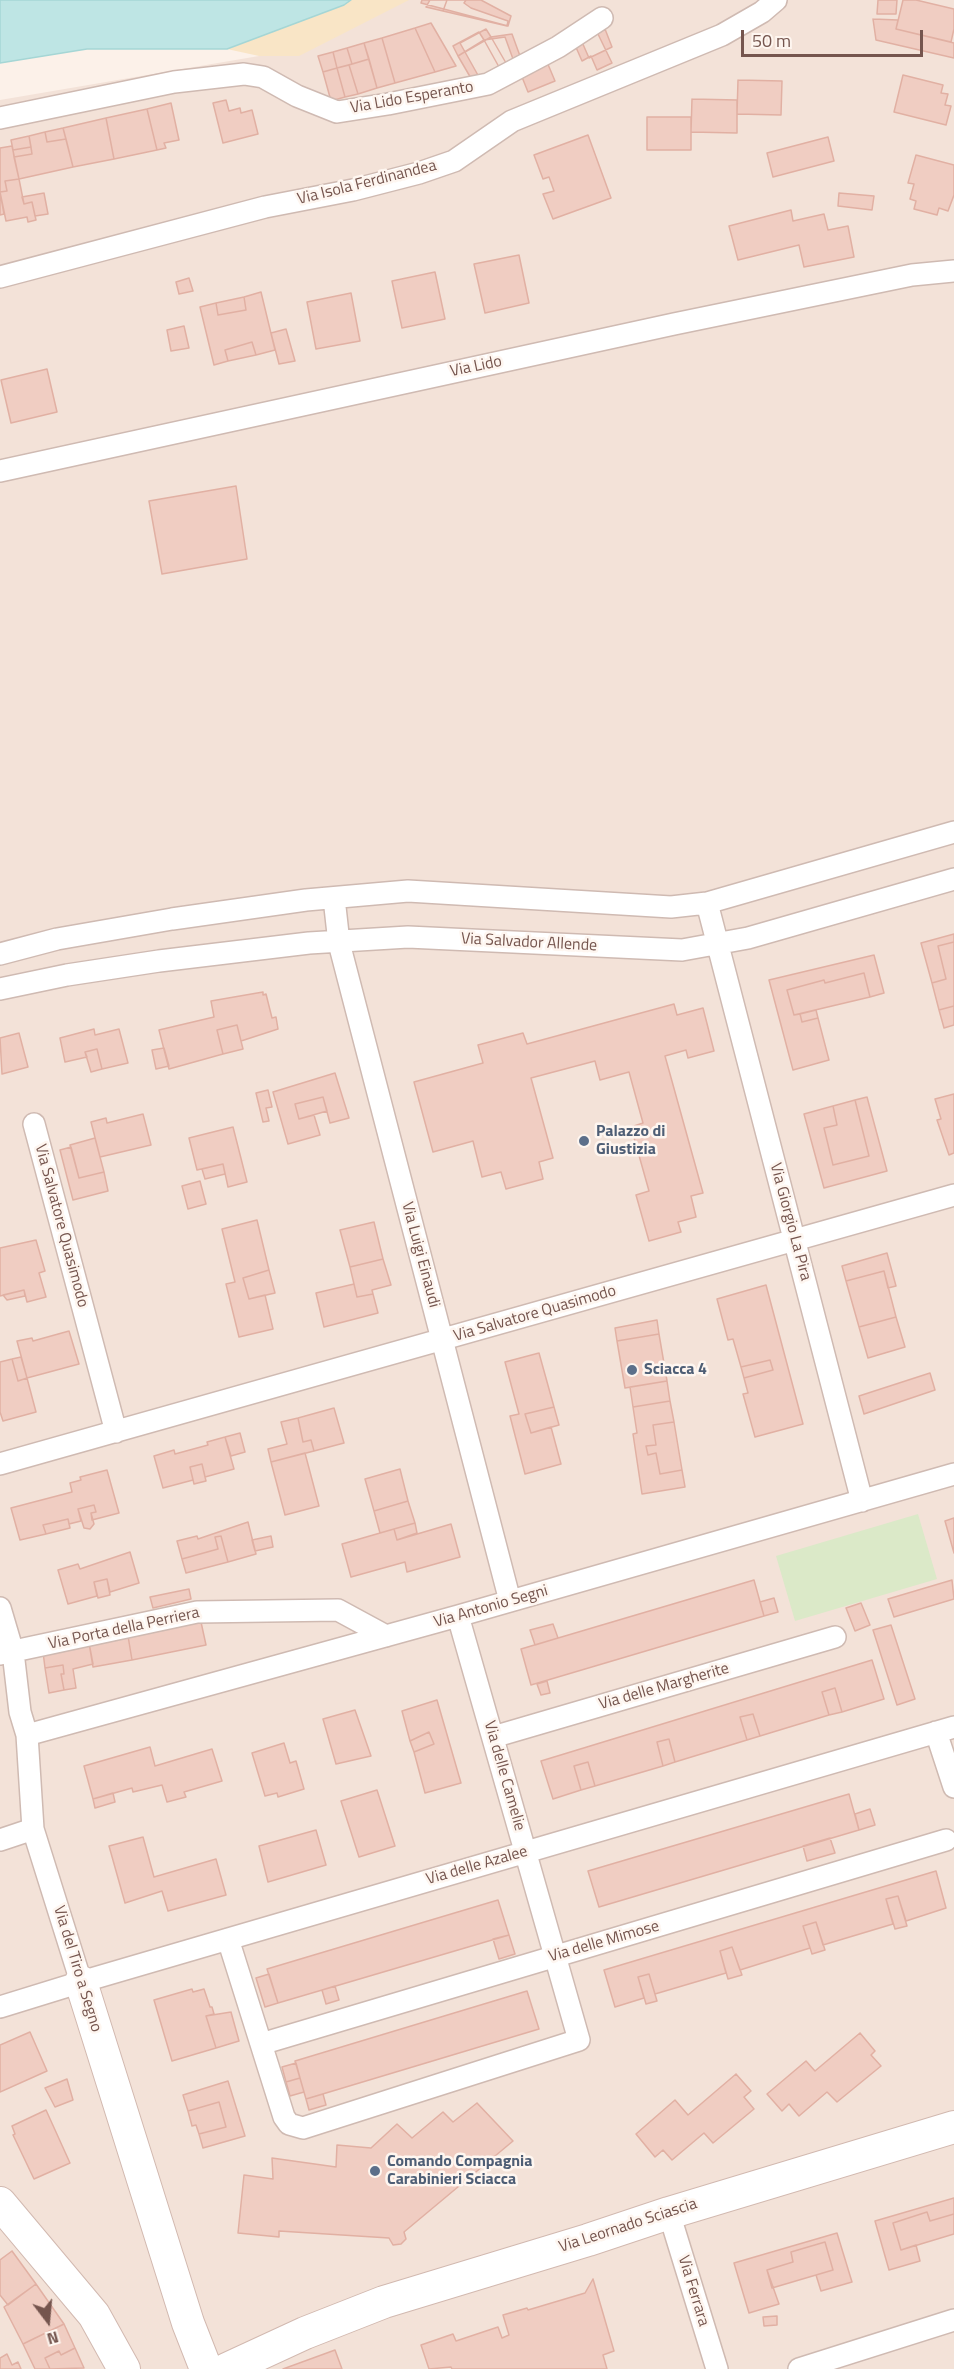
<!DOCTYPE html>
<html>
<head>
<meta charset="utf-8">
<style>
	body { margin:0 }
	#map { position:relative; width:954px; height:2369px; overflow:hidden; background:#fcf1e9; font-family:"Titillium Web",sans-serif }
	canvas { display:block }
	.north { position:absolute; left:18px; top:2291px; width:60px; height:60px; -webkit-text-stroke:4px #fef6f0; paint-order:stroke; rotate:164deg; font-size:16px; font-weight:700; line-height:24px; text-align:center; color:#75554e }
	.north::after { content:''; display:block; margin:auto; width:21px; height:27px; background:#75554e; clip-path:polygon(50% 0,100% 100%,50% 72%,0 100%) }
	.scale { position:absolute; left:741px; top:30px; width:182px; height:27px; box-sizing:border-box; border:3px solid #75554e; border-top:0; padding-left:8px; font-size:18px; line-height:21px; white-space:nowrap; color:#75554e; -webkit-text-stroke:4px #fef6f0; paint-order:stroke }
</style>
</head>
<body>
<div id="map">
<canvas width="954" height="2369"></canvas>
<div class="north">N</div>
<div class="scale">50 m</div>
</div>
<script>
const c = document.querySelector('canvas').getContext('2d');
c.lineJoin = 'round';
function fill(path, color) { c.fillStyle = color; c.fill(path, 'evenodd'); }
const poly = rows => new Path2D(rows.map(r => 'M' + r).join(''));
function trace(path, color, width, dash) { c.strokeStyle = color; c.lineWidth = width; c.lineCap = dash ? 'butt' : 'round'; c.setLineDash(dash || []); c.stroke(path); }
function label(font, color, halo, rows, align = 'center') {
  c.font = font + ' "Titillium Web",sans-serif'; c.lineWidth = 5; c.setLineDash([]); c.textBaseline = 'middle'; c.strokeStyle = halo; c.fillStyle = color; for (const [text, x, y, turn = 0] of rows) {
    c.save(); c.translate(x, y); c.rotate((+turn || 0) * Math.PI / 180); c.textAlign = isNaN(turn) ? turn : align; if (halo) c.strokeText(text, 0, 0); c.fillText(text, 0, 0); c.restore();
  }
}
const residential = poly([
	[381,0,954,0,954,2369,0,2369,0,100,259,56]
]);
const green = poly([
	[918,1514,937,1579,795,1621,776,1556]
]);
const sand = poly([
	[351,0,409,0,299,56,259,56,227,49,344,5]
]);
const water = poly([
	[0,0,351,0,344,5,227,49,87,49,0,63,0,0]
]);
const building = poly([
	[422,0,481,0,511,16,508,26,421,3,422,0],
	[430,0,447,0,443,11,426,7,430,0],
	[447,0,466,0,464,3,471,8,508,21,507,26,443,11,447,0],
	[878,0,897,0,896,14,877,14,878,0],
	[903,0,916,0,954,9,954,29,951,42,896,29,903,0],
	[873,19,898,20,896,29,954,43,954,58,876,40,873,19],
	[431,23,456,66,435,72,415,28,431,23],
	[415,28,435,72,395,83,382,38,415,28],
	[486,29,491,37,465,52,460,43,486,29],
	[605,29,612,47,589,58,582,42,605,29],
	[479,32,484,40,458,56,453,46,479,32],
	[597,32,612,63,597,70,591,56,582,61,575,45,597,32],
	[512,34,520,56,506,63,491,37,512,34],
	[491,37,506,63,479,77,465,52,491,37],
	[505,37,513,59,499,67,484,40,505,37],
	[382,38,395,83,377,88,364,43,382,38],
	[484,40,499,67,472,80,458,56,484,40],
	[364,43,369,59,352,64,347,48,364,43],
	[347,48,352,64,337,68,333,52,347,48],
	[333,52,337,68,323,72,318,56,333,52],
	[369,59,377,88,358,94,349,65,369,59],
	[547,62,555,81,528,92,520,72,547,62],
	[349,65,358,94,345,97,337,68,349,65],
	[337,68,345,97,331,101,323,72,337,68],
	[903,75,943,85,941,93,948,94,945,105,951,106,946,125,894,112,903,75],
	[738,80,782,81,781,115,737,114,738,80],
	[692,99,737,100,737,133,691,132,692,99],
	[226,100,229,111,240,108,241,113,252,110,258,134,223,143,213,103,226,100],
	[171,103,179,140,164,143,166,148,157,150,147,109,171,103],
	[147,109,157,150,114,159,106,118,147,109],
	[647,117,691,117,691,150,647,150,647,117],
	[106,118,114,159,73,167,63,128,106,118],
	[63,128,66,139,47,142,45,132,63,128],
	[45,132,47,142,66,139,73,167,19,179,14,157,32,154,29,136,45,132],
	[588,135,611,198,553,219,543,194,554,191,549,177,543,179,534,155,588,135],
	[29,136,31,147,13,150,11,140,29,136],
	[828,137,834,161,773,177,767,153,828,137],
	[12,146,19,179,5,181,7,191,0,192,4,214,0,215,0,148,12,146],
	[31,147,32,154,14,157,13,150,31,147],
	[916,155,954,165,954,195,948,211,939,208,937,215,914,209,916,201,910,199,914,184,908,183,916,155],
	[19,179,24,204,32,202,36,220,28,222,27,217,6,221,0,192,7,191,5,181,19,179],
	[44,193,48,214,35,216,32,202,24,204,22,197,44,193],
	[839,193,874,196,872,210,838,206,839,193],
	[791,210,793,221,824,214,828,230,848,226,854,257,804,267,799,245,738,260,729,226,791,210],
	[519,255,529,303,485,313,474,264,519,255],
	[435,272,445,319,402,328,392,281,435,272],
	[189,278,193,291,179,294,176,282,189,278],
	[261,292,275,350,256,355,252,342,225,350,228,361,214,365,200,307,216,303,218,315,246,310,244,297,261,292],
	[351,293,360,341,316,349,307,302,351,293],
	[244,297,246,310,218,315,216,303,244,297],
	[184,326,189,348,171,351,167,330,184,326],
	[286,329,295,361,279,364,271,333,286,329],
	[252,342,256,355,228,361,225,350,252,342],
	[47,369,57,412,11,423,1,380,47,369],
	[236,486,247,559,162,574,149,501,236,486],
	[954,934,954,942,938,946,946,979,932,983,921,943,954,934],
	[954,942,954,1006,939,1010,932,983,946,979,938,946,954,942],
	[874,955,884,993,870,997,864,973,825,983,824,980,787,990,794,1015,800,1014,802,1022,818,1018,829,1060,793,1070,769,980,874,955],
	[864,973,870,997,794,1015,787,990,824,980,825,983,864,973],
	[263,992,263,995,266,994,272,1018,276,1017,278,1029,241,1041,237,1025,217,1030,223,1054,169,1069,159,1030,214,1017,211,1001,263,992],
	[674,1004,677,1015,703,1008,714,1051,688,1058,686,1050,665,1056,703,1193,691,1196,696,1217,678,1222,681,1232,649,1241,636,1195,649,1191,631,1127,643,1123,629,1072,600,1080,595,1061,531,1078,553,1158,539,1162,543,1179,506,1189,501,1172,482,1177,473,1141,433,1152,414,1082,483,1063,478,1045,523,1033,527,1044,674,1004],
	[954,1006,954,1025,944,1028,939,1010,954,1006],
	[816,1010,818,1018,802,1022,800,1014,816,1010],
	[237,1025,243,1049,223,1054,217,1030,237,1025],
	[94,1029,95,1035,119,1029,128,1063,102,1069,97,1049,85,1052,87,1057,65,1062,60,1038,94,1029],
	[19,1033,28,1067,2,1074,0,1038,19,1033],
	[164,1048,169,1066,156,1069,152,1050,164,1048],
	[97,1049,102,1069,91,1072,85,1052,97,1049],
	[335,1073,349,1118,330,1123,323,1097,295,1104,299,1119,314,1115,320,1135,288,1144,273,1092,335,1073],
	[268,1090,272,1107,266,1108,269,1121,263,1122,256,1093,268,1090],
	[954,1094,954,1153,949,1155,937,1120,941,1119,935,1099,954,1094],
	[323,1097,327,1111,299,1119,295,1104,323,1097],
	[867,1097,887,1171,824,1188,804,1114,833,1106,837,1125,824,1128,833,1165,869,1156,855,1100,867,1097],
	[855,1100,869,1156,833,1165,824,1128,837,1125,833,1106,855,1100],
	[143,1114,151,1145,100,1157,91,1122,106,1118,107,1123,143,1114],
	[233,1127,247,1182,228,1187,223,1164,197,1170,189,1138,233,1127],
	[95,1138,104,1172,79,1178,70,1145,95,1138],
	[71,1147,79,1178,104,1172,108,1191,73,1200,60,1150,71,1147],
	[223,1164,225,1174,205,1179,202,1169,223,1164],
	[200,1181,206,1204,188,1209,182,1186,200,1181],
	[257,1220,269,1270,243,1278,249,1299,265,1295,273,1329,239,1337,226,1284,235,1282,222,1229,257,1220],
	[374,1222,383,1259,350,1267,340,1230,374,1222],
	[36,1240,45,1271,39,1273,46,1297,27,1302,24,1290,0,1296,0,1248,36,1240],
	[887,1253,896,1286,888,1288,884,1271,846,1281,842,1266,887,1253],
	[383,1259,391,1285,372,1290,373,1294,357,1297,350,1267,383,1259],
	[269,1270,275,1293,249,1299,243,1278,269,1270],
	[884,1271,896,1317,859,1327,846,1281,884,1271],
	[354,1284,357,1297,373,1294,378,1313,324,1327,316,1293,354,1284],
	[766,1285,803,1424,755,1437,743,1394,748,1393,744,1378,773,1370,770,1360,741,1367,733,1339,728,1340,717,1299,766,1285],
	[24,1290,25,1296,7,1300,3,1295,24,1290],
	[896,1317,905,1347,868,1358,859,1327,896,1317],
	[657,1320,659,1334,617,1341,615,1328,657,1320],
	[69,1331,79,1364,27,1378,17,1341,32,1338,33,1341,69,1331],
	[659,1334,667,1381,625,1388,617,1341,659,1334],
	[539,1353,554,1407,525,1414,531,1433,551,1427,561,1464,525,1474,510,1416,519,1414,505,1362,539,1353],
	[21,1357,27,1378,18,1381,12,1359,21,1357],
	[12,1359,18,1381,27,1378,36,1412,3,1421,0,1412,0,1362,12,1359],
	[770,1360,773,1370,744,1378,741,1367,770,1360],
	[930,1373,935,1390,864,1414,859,1396,930,1373],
	[667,1381,670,1401,633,1407,630,1387,667,1381],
	[670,1401,674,1422,653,1425,656,1445,646,1446,648,1455,656,1453,660,1474,682,1470,685,1487,642,1494,633,1434,637,1433,633,1407,670,1401],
	[554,1407,559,1425,531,1433,525,1414,554,1407],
	[334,1408,344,1443,314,1451,311,1440,303,1442,298,1418,334,1408],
	[298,1418,303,1442,311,1440,314,1451,271,1462,268,1449,287,1444,281,1422,298,1418],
	[674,1422,682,1470,660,1474,656,1453,648,1455,646,1446,656,1445,653,1425,674,1422],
	[240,1433,245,1452,231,1456,225,1437,240,1433],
	[225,1437,234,1469,205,1477,202,1464,190,1467,193,1480,163,1488,154,1456,174,1450,175,1454,208,1445,207,1442,225,1437],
	[305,1453,319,1506,285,1515,271,1462,305,1453],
	[202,1464,206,1481,194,1484,190,1467,202,1464],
	[400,1469,408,1501,374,1511,365,1479,400,1469],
	[107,1470,119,1513,92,1520,91,1513,96,1512,94,1505,78,1509,81,1521,69,1524,68,1519,43,1525,46,1534,20,1540,11,1508,72,1492,70,1483,81,1480,80,1477,107,1470],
	[408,1501,415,1523,380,1533,374,1511,408,1501],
	[94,1505,96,1512,91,1513,94,1524,90,1529,84,1528,78,1509,94,1505],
	[954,1518,954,1553,945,1521,954,1518],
	[68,1519,70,1528,46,1534,43,1525,68,1519],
	[248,1522,256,1554,228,1562,221,1536,215,1537,218,1549,182,1559,177,1541,197,1536,198,1539,248,1522],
	[415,1523,417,1533,397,1540,394,1529,415,1523],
	[451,1524,460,1557,407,1572,405,1562,351,1577,342,1544,394,1529,397,1540,451,1524],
	[221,1536,228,1562,186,1573,182,1559,218,1549,215,1537,221,1536],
	[271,1536,273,1547,255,1551,252,1540,271,1536],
	[130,1552,139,1583,110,1592,107,1579,94,1582,97,1596,68,1604,58,1570,78,1564,80,1569,130,1552],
	[107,1579,110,1595,98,1598,94,1582,107,1579],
	[754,1580,764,1616,531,1685,521,1649,754,1580],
	[952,1580,954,1599,894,1617,888,1599,952,1580],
	[189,1589,191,1599,153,1608,150,1597,189,1589],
	[774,1598,778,1612,764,1616,760,1602,774,1598],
	[861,1603,870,1625,855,1631,846,1608,861,1603],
	[201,1622,206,1645,132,1660,128,1636,201,1622],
	[553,1624,558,1638,535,1645,530,1630,553,1624],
	[891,1625,915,1699,897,1705,873,1630,891,1625],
	[128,1636,132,1660,93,1667,89,1643,128,1636],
	[89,1643,93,1664,73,1669,76,1688,64,1690,61,1674,64,1674,63,1665,45,1668,43,1652,89,1643],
	[872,1660,884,1699,842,1712,835,1688,822,1692,829,1715,760,1736,753,1714,740,1717,747,1740,675,1762,669,1739,657,1742,663,1766,595,1786,588,1762,574,1766,581,1790,553,1799,541,1761,872,1660],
	[63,1665,64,1674,61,1674,64,1690,49,1693,45,1668,63,1665],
	[547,1681,550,1693,541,1695,537,1684,547,1681],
	[835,1688,842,1712,829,1715,822,1692,835,1688],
	[437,1700,461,1783,425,1793,414,1752,434,1744,429,1732,410,1741,402,1711,437,1700],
	[355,1710,371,1756,336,1764,323,1719,355,1710],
	[753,1714,760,1736,747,1740,740,1717,753,1714],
	[429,1732,434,1744,414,1752,410,1741,429,1732],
	[669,1739,675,1762,663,1766,657,1742,669,1739],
	[284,1743,290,1763,296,1761,304,1789,278,1797,277,1793,265,1796,252,1753,284,1743],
	[150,1747,155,1766,212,1749,222,1781,184,1792,186,1797,167,1802,162,1785,133,1792,132,1788,93,1799,84,1766,150,1747],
	[588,1762,595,1786,581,1790,574,1766,588,1762],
	[377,1790,395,1846,359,1857,341,1801,377,1790],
	[113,1793,115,1802,95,1808,93,1799,113,1793],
	[849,1794,859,1830,599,1907,588,1871,849,1794],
	[870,1809,875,1825,859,1830,855,1814,870,1809],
	[316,1830,326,1865,268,1882,259,1846,316,1830],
	[143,1837,154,1877,216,1859,226,1895,168,1911,162,1891,125,1903,109,1846,143,1837],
	[830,1838,835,1853,807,1861,803,1846,830,1838],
	[936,1871,946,1908,906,1921,898,1896,886,1899,893,1924,823,1945,816,1922,803,1926,810,1948,740,1970,732,1947,720,1951,726,1973,655,1994,649,1974,638,1977,644,1998,615,2007,604,1970,936,1871],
	[898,1896,907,1926,895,1929,886,1899,898,1896],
	[498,1900,509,1935,278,2003,267,1969,498,1900],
	[816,1922,825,1950,812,1954,803,1926,816,1922],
	[509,1935,515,1954,499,1959,493,1939,509,1935],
	[732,1947,742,1975,728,1979,720,1951,732,1947],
	[269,1974,278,2003,265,2007,256,1978,269,1974],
	[649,1974,657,2001,646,2004,638,1977,649,1974],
	[335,1986,339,2000,326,2004,322,1990,335,1986],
	[192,1989,193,1992,204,1989,210,2007,212,2007,214,2014,206,2016,216,2048,172,2061,154,2000,192,1989],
	[527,1991,539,2029,306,2099,295,2061,527,1991],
	[231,2012,239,2041,216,2048,206,2016,231,2012],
	[30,2032,47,2071,0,2092,0,2045,30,2032],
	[860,2033,875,2051,871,2055,881,2066,837,2102,827,2092,799,2116,789,2104,782,2111,767,2094,806,2061,815,2071,860,2033],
	[296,2063,300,2078,286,2082,282,2067,296,2063],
	[736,2074,751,2091,744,2097,754,2109,713,2143,704,2133,672,2160,663,2150,655,2157,636,2134,675,2100,688,2115,736,2074],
	[300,2078,304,2092,290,2096,286,2082,300,2078],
	[67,2079,73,2100,55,2107,45,2088,67,2079],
	[228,2081,245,2136,203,2148,199,2134,226,2127,219,2102,188,2111,183,2095,228,2081],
	[323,2094,326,2105,309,2110,306,2099,323,2094],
	[219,2102,226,2127,199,2134,196,2125,192,2126,188,2111,219,2102],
	[477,2103,513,2141,404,2232,406,2239,401,2244,393,2245,389,2238,279,2231,279,2237,238,2233,244,2175,273,2179,272,2158,336,2167,337,2145,371,2148,397,2124,412,2138,443,2112,453,2122,477,2103],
	[46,2110,70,2163,34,2179,13,2135,15,2134,12,2126,46,2110],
	[954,2198,954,2214,930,2221,927,2212,893,2223,901,2250,916,2245,920,2261,889,2270,875,2221,954,2198],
	[927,2212,930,2221,954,2214,954,2234,901,2250,893,2223,927,2212],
	[837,2233,852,2282,821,2291,816,2275,833,2270,825,2242,791,2252,793,2262,767,2270,779,2304,749,2313,734,2263,837,2233],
	[825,2242,833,2270,772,2288,767,2270,793,2262,791,2252,825,2242],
	[12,2251,36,2284,8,2305,0,2295,0,2260,12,2251],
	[593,2279,614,2351,603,2355,607,2369,452,2369,451,2367,429,2369,421,2345,453,2334,456,2341,498,2327,502,2338,509,2335,503,2315,527,2308,528,2310,585,2293,593,2279],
	[36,2284,64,2324,23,2344,4,2307,36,2284],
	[777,2316,777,2325,764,2326,763,2317,777,2316],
	[64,2324,75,2348,61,2355,59,2351,45,2358,50,2369,35,2369,23,2344,64,2324],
	[75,2348,84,2368,50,2369,45,2358,59,2351,61,2355,75,2348],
	[335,2350,342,2369,283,2369,335,2350],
	[7,2354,12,2365,18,2362,21,2369,0,2369,0,2358,7,2354]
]);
const street = poly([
	[0,118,174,82,244,74,263,77,297,96,337,112,388,104,488,84,558,47,602,18],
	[0,277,265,207,353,190,419,173,454,161,512,121,722,35,762,12,776,0],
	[0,471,674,324,912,275,954,271],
	[334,898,339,943,510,1601],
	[707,903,862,1501],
	[0,954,57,939,172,919,306,900,408,891,671,907,707,903,954,832],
	[0,989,67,975,159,961,309,943,408,937,682,950,748,938,954,879],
	[34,1124,116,1432],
	[0,1464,954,1195],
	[0,1608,13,1652,20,1712,27,1735,33,1829,81,1982],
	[0,1654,197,1612,338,1610,386,1636],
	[936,1732,954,1787],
	[27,1735,458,1616,954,1474],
	[493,1737,835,1637],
	[0,1840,33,1829],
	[228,1939,284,2117,289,2124,303,2128,579,2040,458,1616],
	[0,2007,81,1982,954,1727],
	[261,2044,946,1840],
	[669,2213,717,2369],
	[799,2369,954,2320]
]);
const secondary = poly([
	[81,1982,188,2323,206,2369],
	[0,2203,94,2315,124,2369],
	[227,2369,305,2333,384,2302,588,2240,669,2213,954,2127]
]);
const markers = [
	[584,1141,6,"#5c6f8a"],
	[632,1370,6,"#5c6f8a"],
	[375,2171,6,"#5c6f8a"]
];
const streetNames = [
	["Via Lido Esperanto",412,98,-10],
	["Via Isola Ferdinandea",367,183,-14],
	["Via Lido",476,367,-12],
	["Via Salvador Allende",529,943,3],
	["Via Giorgio La Pira",790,1222,75],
	["Via Salvatore Quasimodo",61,1226,75],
	["Via Luigi Einaudi",420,1255,75],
	["Via Salvatore Quasimodo",535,1314,-16],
	["Via Antonio Segni",491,1607,-16],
	["Via Porta della Perriera",124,1629,-12],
	["Via delle Margherite",664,1687,-16],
	["Via delle Camelie",504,1776,74],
	["Via delle Azalee",477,1866,-16],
	["Via delle Mimose",604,1942,-16],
	["Via del Tiro a Segno",77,1969,73],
	["Via Leornado Sciascia",628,2226,-18],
	["Via Ferrara",693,2291,73]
];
const serviceNames = [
	["Palazzo di",596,1132],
	["Giustizia",596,1150],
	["Sciacca 4",644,1370],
	["Comando Compagnia",387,2162],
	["Carabinieri Sciacca",387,2180]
];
fill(residential, '#f3e2d8');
fill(green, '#dbe9c8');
fill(sand, '#f9e5c6');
fill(water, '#bee5e4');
trace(water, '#a5d6d5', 1.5);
fill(building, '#f0cdc2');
trace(building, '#e1b0a3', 1.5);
trace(street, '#cfbab2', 24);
trace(secondary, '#d2b9b0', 34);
trace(street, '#fff', 21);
trace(secondary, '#fff', 32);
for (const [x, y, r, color] of markers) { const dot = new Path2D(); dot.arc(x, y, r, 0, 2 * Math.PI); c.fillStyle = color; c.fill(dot); trace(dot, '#fef6f0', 2); }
label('16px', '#75554e', '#fef6f0', streetNames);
label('bold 16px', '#4e5e75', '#fef6f0', serviceNames, 'left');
</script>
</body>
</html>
